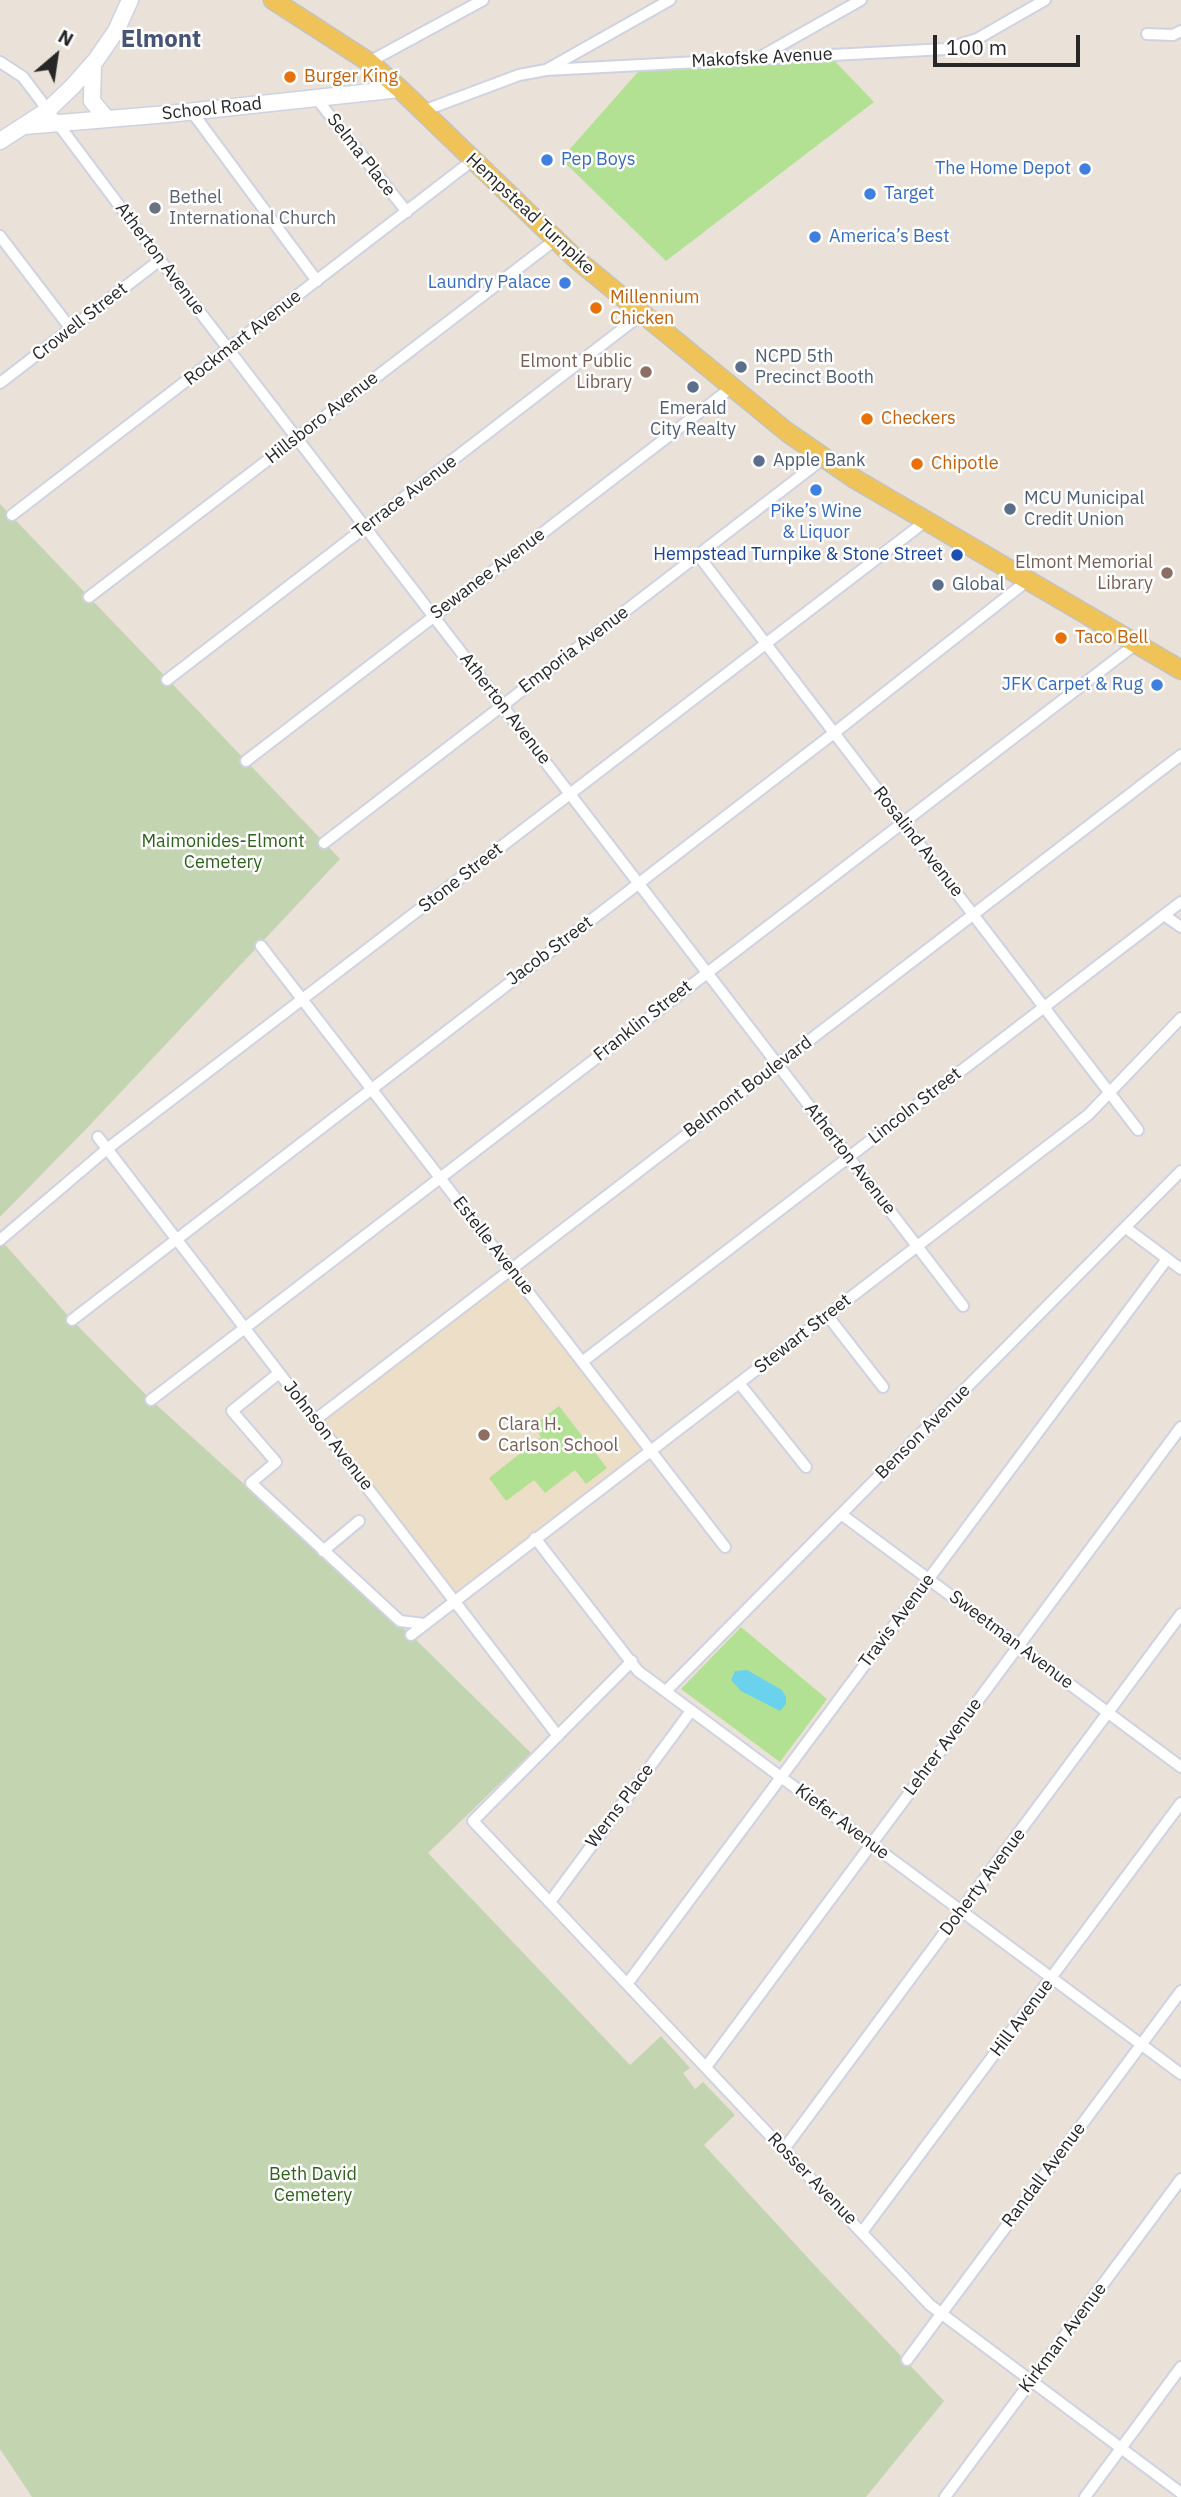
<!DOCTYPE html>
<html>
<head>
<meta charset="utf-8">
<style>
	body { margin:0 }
	#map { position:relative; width:1181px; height:2497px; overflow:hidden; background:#eae1d8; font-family:"IBM Plex Sans",sans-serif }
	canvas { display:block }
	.north { position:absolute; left:21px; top:21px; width:70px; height:70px; -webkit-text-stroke:5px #fff; paint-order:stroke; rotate:29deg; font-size:19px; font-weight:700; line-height:28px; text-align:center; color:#272727 }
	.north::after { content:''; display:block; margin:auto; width:24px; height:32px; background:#272727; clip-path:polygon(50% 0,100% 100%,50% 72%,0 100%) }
	.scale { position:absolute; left:933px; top:35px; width:147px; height:32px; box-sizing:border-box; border:4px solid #272727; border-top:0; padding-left:9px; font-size:21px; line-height:24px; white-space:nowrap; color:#272727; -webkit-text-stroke:5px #fff; paint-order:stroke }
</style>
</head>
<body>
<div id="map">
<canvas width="1181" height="2497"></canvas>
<div class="north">N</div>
<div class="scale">100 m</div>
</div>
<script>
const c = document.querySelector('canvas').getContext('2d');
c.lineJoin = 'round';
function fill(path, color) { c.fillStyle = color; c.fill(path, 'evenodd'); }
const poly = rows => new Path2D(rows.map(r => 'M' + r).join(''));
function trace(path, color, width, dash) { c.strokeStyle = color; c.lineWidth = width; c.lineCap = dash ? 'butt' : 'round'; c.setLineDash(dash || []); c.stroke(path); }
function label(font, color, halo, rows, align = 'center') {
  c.font = font + ' "IBM Plex Sans",sans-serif'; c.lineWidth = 5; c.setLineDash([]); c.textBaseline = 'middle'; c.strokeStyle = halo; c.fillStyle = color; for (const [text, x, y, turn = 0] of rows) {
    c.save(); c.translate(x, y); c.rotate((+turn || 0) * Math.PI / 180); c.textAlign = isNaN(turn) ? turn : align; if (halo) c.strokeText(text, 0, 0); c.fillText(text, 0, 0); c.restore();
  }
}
const education = poly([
	[511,1275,645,1449,454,1593,323,1420]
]);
const green = poly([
	[829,55,874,102,666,261,561,159,645,64],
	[559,1406,607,1468,586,1484,575,1470,545,1493,534,1480,506,1501,489,1478,541,1437,533,1426],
	[741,1627,827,1699,780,1762,681,1689]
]);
const cemetery = poly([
	[0,504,340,859,89,1126,0,1217],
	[0,1239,72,1320,151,1400,411,1635,531,1753,428,1853,630,2065,661,2036,690,2068,683,2073,695,2089,703,2082,735,2115,704,2145,820,2271,944,2401,866,2497,32,2497,0,2449]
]);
const water = poly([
	[747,1670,782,1690,786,1697,786,1704,780,1711,741,1691,731,1680,735,1671]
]);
const street = poly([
	[1147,34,1173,35,1181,31],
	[760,57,861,0],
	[0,62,23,77,160,260,963,1306],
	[369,62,483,0],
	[546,70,946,49,977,39,1045,0],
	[316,98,407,212],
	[423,111,519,75,546,70,670,0],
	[192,112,317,281],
	[0,236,71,329],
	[0,383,160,260],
	[12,515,473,160],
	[698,555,1138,1130],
	[89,597,555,240],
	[167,680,642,314],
	[246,761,731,388],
	[324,843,824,458],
	[1164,915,1181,927],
	[261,946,725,1547],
	[98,1137,558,1736],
	[1126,1228,1181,1269],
	[0,1240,107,1149,927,520],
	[827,1315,883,1387],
	[72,1320,834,733,1027,581],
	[582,1362,1181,902],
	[279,1373,232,1411,276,1462,251,1483,400,1621,424,1624],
	[739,1383,806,1467],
	[151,1400,1137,643],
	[315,1420,1181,755],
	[841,1514,1181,1767],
	[535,1538,638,1671,1181,2074],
	[323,1551,359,1521],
	[411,1635,1088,1115,1181,1018],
	[632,1661,473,1821,930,2305,1181,2493],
	[666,1691,1181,1171],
	[550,1902,691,1711],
	[627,1984,1167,1259],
	[706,2067,1181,1427],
	[784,2149,1181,1614],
	[862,2232,1181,1803],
	[907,2360,1181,1991],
	[945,2497,1181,2179],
	[1085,2497,1181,2367]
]);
const secondary = poly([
	[93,63,92,101,107,119],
	[24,126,168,114,400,89],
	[0,141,48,110,72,87,96,60,116,31,130,0]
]);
const primary = poly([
	[273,0,369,62,400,89,576,259,787,432,855,479,1181,670]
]);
const markers = [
	[290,77,7,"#e8710a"],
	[547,160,7,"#3f7fe0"],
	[1085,169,7,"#3f7fe0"],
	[870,194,7,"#3f7fe0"],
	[155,208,7,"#6b7280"],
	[815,237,7,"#3f7fe0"],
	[565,283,7,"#3f7fe0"],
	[596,308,7,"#e8710a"],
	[741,367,7,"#5c6f8a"],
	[646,372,7,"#8d6e63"],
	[693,387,7,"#5c6f8a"],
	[867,419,7,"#e8710a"],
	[759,461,7,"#5c6f8a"],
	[917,464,7,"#e8710a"],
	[816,490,7,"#3f7fe0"],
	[1010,509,7,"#5c6f8a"],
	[957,555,7,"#1a4fb4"],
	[1167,573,7,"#8d6e63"],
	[938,585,7,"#5c6f8a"],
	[1061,638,7,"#e8710a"],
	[1157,685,7,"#3f7fe0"],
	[484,1435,7,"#8d6e63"]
];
const streetNames = [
	["Makofske Avenue",762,58,-3],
	["School Road",212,109,-6],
	["Selma Place",361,155,52],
	["Hempstead Turnpike",530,214,43],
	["Atherton Avenue",160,259,53],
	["Crowell Street",80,322,-38],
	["Rockmart Avenue",243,338,-38],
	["Hillsboro Avenue",322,418,-38],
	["Terrace Avenue",405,497,-37],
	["Sewanee Avenue",488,574,-37],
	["Emporia Avenue",574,650,-37],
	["Atherton Avenue",505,709,52],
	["Rosalind Avenue",918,842,52],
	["Stone Street",461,878,-38],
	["Jacob Street",550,951,-37],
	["Franklin Street",643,1021,-38],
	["Belmont Boulevard",748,1087,-37],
	["Lincoln Street",915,1106,-38],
	["Atherton Avenue",850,1159,52],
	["Estelle Avenue",493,1246,52],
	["Stewart Street",803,1334,-38],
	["Benson Avenue",923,1432,-45],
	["Johnson Avenue",328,1436,52],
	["Travis Avenue",897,1621,-53],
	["Sweetman Avenue",1011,1640,37],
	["Lehrer Avenue",943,1747,-53],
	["Werns Place",620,1806,-53],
	["Kiefer Avenue",842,1822,37],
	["Doherty Avenue",983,1882,-53],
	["Hill Avenue",1022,2018,-53],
	["Randall Avenue",1044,2175,-53],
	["Rosser Avenue",812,2179,46],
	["Kirkman Avenue",1063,2338,-53]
];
const foodNames = [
	["Burger King",304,77],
	["Millennium",610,298],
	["Chicken",610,319],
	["Checkers",881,419],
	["Chipotle",931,464],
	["Taco Bell",1075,638]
];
const shopNames = [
	["Pep Boys",561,160],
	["The Home Depot",1071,169,"right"],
	["Target",884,194],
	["America’s Best",829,237],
	["Laundry Palace",551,283,"right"],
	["Pike’s Wine",816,512,"center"],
	["& Liquor",816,533,"center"],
	["JFK Carpet & Rug",1143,685,"right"]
];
const worshipNames = [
	["Bethel",169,198],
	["International Church",169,219]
];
const serviceNames = [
	["NCPD 5th",755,357],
	["Precinct Booth",755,378],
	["Emerald",693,409,"center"],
	["City Realty",693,430,"center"],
	["Apple Bank",773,461],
	["MCU Municipal",1024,499],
	["Credit Union",1024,520],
	["Global",952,585]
];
const educationNames = [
	["Elmont Public",632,362],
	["Library",632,383],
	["Elmont Memorial",1153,563],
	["Library",1153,584],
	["Clara H.",498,1425,"left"],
	["Carlson School",498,1446,"left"]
];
const transitNames = [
	["Hempstead Turnpike & Stone Street",943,555]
];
const parkNames = [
	["Maimonides-Elmont",223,842],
	["Cemetery",223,863],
	["Beth David",313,2175],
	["Cemetery",313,2196]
];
const districtNames = [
	["Elmont",161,40]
];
fill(education, '#ecdec7');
fill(green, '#b3e194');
fill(cemetery, '#c3d4b0');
fill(water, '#6ad2ed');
trace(street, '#ced2e1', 14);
trace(secondary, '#ced2e1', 19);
trace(primary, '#c3c3c3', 21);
trace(street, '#fff', 10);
trace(secondary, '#fff', 16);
trace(primary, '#efc358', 18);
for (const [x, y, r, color] of markers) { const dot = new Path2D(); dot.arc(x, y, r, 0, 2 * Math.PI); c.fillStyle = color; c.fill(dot); trace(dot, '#fff', 2.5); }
label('18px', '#272727', '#fff', streetNames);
label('18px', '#c56008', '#fff', foodNames, 'left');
label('18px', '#366cbe', '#fff', shopNames, 'left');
label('18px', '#5b616d', '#fff', worshipNames, 'left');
label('18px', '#4e5e75', '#fff', serviceNames, 'left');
label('18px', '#785e54', '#fff', educationNames, 'right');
label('18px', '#164399', '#fff', transitNames, 'right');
label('18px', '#2d6219', '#fff', parkNames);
label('bold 24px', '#485477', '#fff', districtNames);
</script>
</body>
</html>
